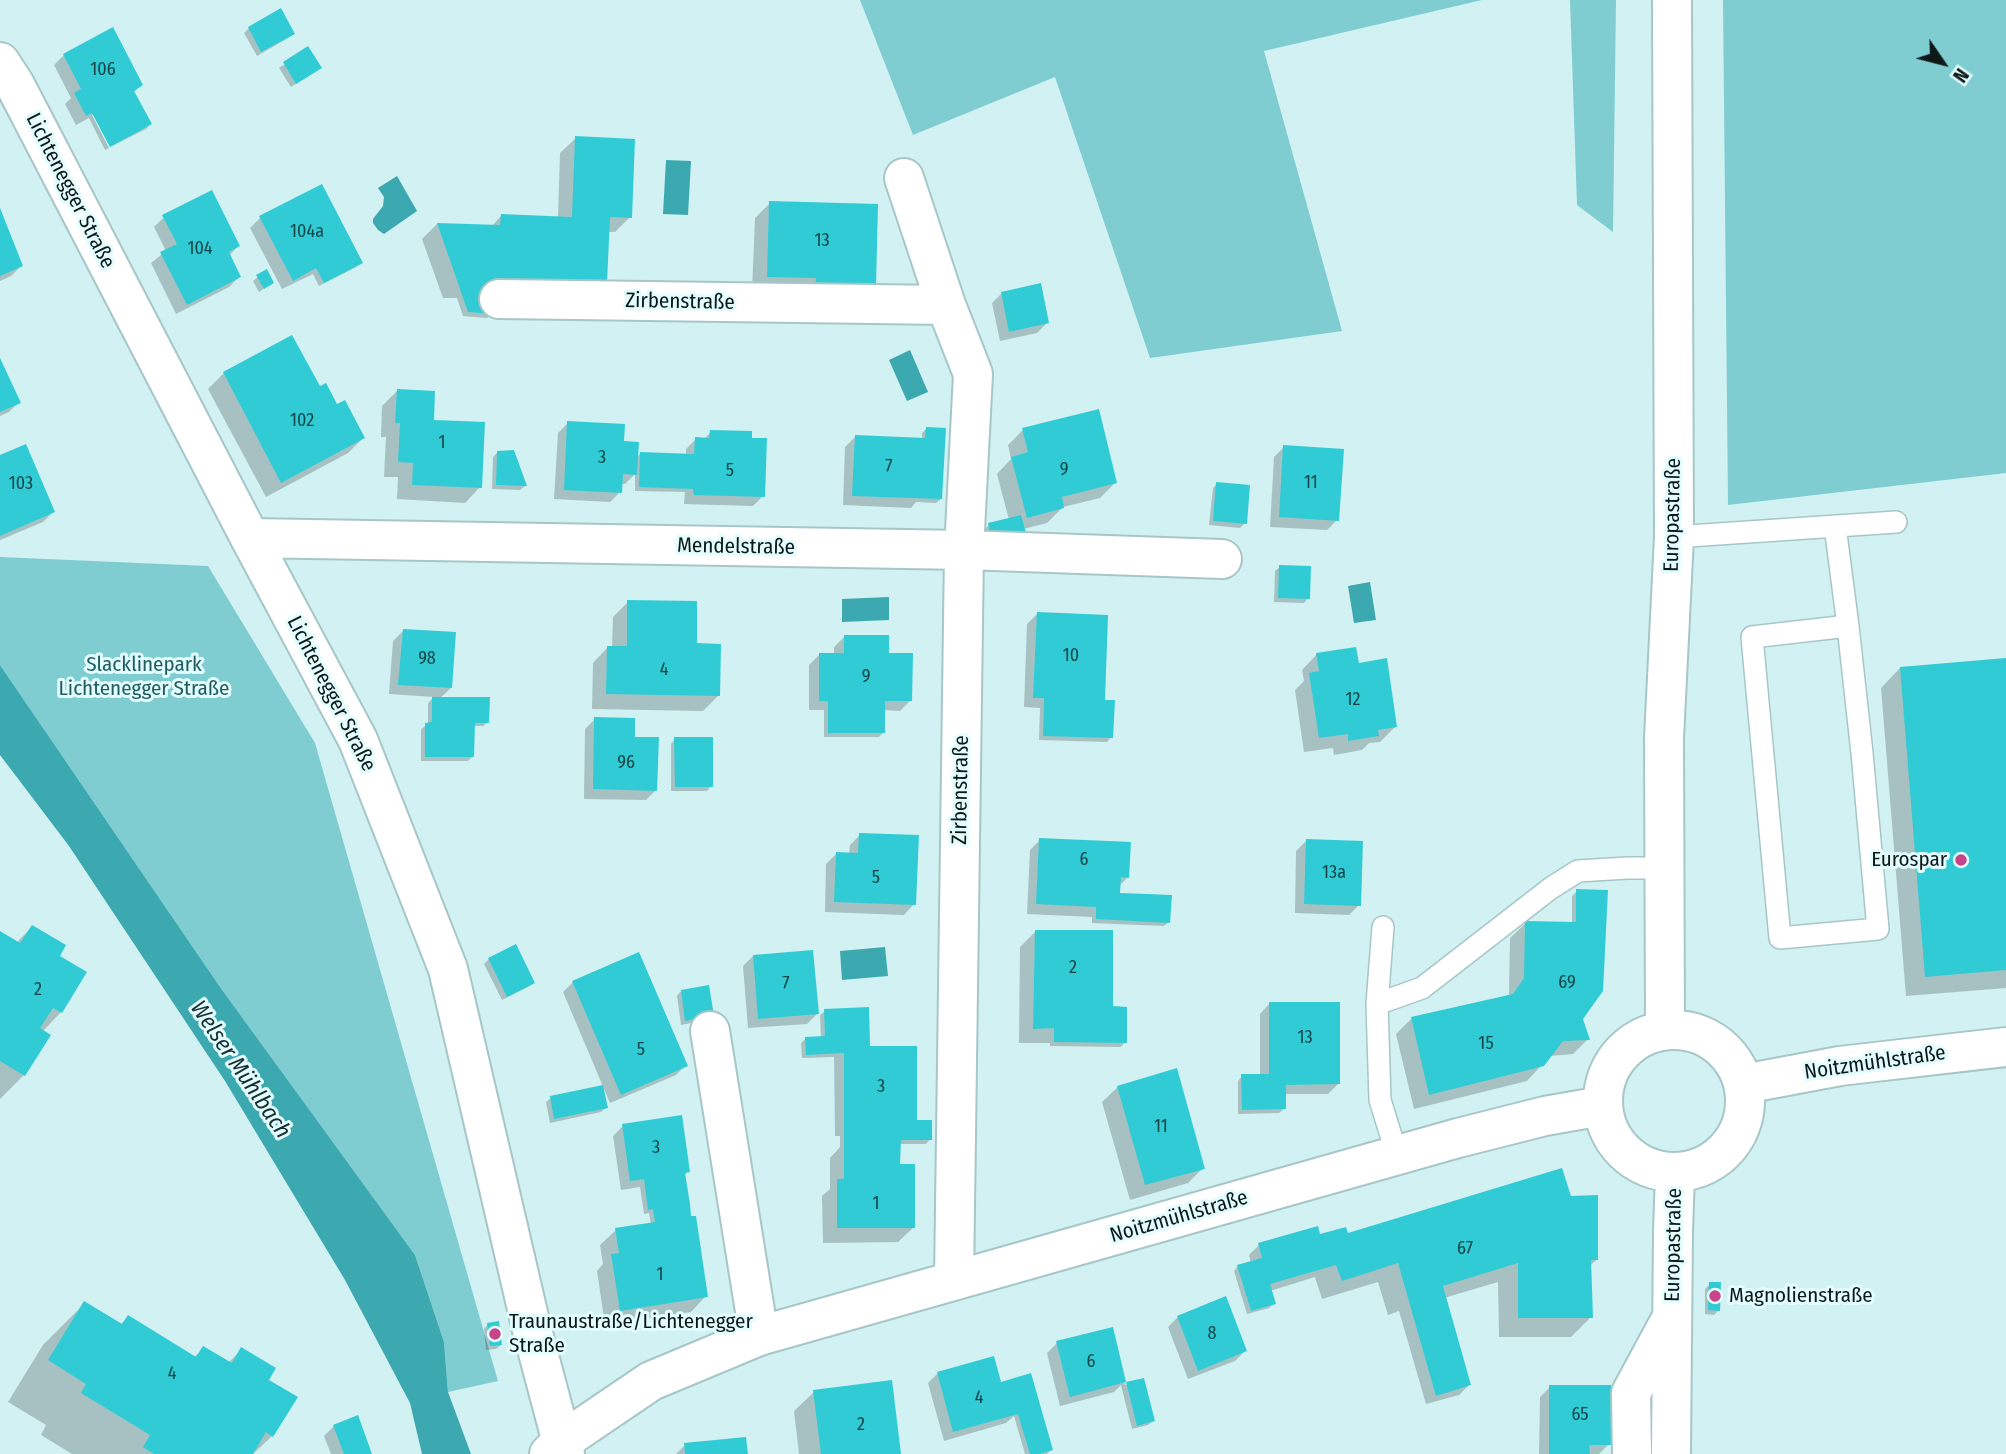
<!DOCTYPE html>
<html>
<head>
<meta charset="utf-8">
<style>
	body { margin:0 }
	#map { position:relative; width:2006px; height:1454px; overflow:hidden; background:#d1f1f3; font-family:"Fira Sans Condensed",sans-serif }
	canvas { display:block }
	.north { position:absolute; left:1908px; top:28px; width:70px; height:70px; -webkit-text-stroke:5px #e3fdfe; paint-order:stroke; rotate:125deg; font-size:19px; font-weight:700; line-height:28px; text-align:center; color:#0d1819 }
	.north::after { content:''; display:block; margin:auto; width:24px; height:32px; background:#0d1819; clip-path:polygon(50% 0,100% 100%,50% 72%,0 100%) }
</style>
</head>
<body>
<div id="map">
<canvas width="2006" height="1454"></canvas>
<div class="north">N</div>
</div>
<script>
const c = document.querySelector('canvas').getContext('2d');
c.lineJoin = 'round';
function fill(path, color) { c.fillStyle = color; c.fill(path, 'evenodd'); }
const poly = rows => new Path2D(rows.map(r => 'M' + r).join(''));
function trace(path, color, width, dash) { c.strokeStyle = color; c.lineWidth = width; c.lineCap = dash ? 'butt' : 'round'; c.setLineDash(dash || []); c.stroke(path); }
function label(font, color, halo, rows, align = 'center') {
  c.font = font + ' "Fira Sans Condensed",sans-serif'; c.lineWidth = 6; c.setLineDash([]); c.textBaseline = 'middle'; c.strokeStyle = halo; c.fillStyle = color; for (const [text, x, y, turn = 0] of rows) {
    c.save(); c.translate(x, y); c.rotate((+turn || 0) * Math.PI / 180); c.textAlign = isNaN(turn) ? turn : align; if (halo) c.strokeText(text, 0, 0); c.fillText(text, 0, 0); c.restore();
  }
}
const green = poly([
	[860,0,1482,0,1264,51,1342,331,1150,358,1055,77,913,135],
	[1570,0,1616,0,1613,232,1577,205],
	[1723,0,2006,0,2006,473,1728,505],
	[0,557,208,566,315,743,498,1381,448,1392,444,1342,415,1255,220,987,0,665]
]);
const water = poly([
	[666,160,691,161,688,215,663,214],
	[397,176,417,211,384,234,378,230,373,223,373,219,383,206,384,197,378,188],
	[910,350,928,392,907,401,889,360],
	[1370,582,1376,620,1354,623,1348,586],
	[889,597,889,620,842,622,842,599],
	[0,665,220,987,415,1255,444,1342,448,1392,471,1454,422,1454,410,1403,345,1280,225,1081,69,846,0,755],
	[885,947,888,976,842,980,840,951]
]);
const shadow = poly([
	[281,11,293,33,288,38,257,56,244,33,249,28],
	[112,29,141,85,133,93,150,124,146,129,112,146,96,115,92,115,109,148,105,150,89,118,76,125,65,104,71,98,54,65,64,55],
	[308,49,315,72,291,87,279,68],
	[576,138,630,217,615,232,608,232,487,318,463,316,457,298,443,298,422,239,437,224,491,227,501,216,558,218,560,153],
	[770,203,874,287,752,291,755,218],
	[0,213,21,266,11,276,0,281],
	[164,217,238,246,229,256,239,277,229,287,176,314,151,263,166,251,154,227],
	[260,218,361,263,356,267,319,286,313,274,282,289,250,228],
	[258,277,272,283,259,292,253,281],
	[1002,293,1047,323,1037,333,1000,341,992,303],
	[291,337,319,389,337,406,363,438,348,453,266,497,208,389,224,373],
	[0,362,19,402,9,412,0,416],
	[397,391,432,422,480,487,465,503,397,499,398,477,384,477,386,437,381,437,382,406],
	[568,423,622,443,636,458,640,454,686,455,686,449,696,439,704,439,711,432,763,496,753,506,684,504,685,492,635,491,635,474,625,484,620,484,620,492,610,502,554,499,558,433],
	[926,429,941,499,936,503,916,502,911,508,843,505,845,447,855,437,922,439,922,433],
	[1023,430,1115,483,1100,498,1063,507,1047,523,1023,529,988,546,984,530,989,525,1009,520,997,474,1011,459,1008,445],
	[1284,447,1337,520,1327,530,1270,527,1274,457],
	[498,452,513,452,525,486,520,490,492,489,493,457],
	[0,457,53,512,43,522,0,540],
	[1217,484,1245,523,1240,528,1209,525,1213,488],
	[1280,567,1308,598,1304,603,1274,602,1275,571],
	[628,602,695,645,718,696,703,711,592,709,593,663,608,647,612,648,613,617],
	[1037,614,1103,702,1111,737,1107,742,1039,740,1040,708,1024,707,1027,624],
	[403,631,451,688,439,699,488,722,483,726,473,726,473,756,468,761,421,761,421,729,428,724,428,703,434,697,389,694,393,641],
	[844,637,887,654,910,701,900,711,883,710,883,733,879,737,824,737,824,710,809,710,809,665,819,655,834,655,834,647],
	[1317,654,1357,665,1395,727,1380,742,1369,743,1362,750,1334,755,1333,748,1304,752,1295,690,1304,681,1302,670],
	[2006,659,2006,988,1906,996,1881,688,1900,668],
	[595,719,633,739,656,790,646,800,584,799,585,729],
	[675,739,711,786,707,791,671,791,671,744],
	[860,835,914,904,904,915,825,912,826,864,836,854,849,854,850,845],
	[1040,840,1128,877,1119,886,1118,898,1169,922,1164,926,1092,923,1092,917,1027,914,1030,850],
	[1306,841,1359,905,1349,915,1295,913,1296,851],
	[1577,891,1581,1019,1588,1039,1573,1054,1550,1056,1527,1081,1414,1109,1396,1034,1411,1019,1507,997,1509,994,1510,938,1526,923,1572,923,1572,896],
	[32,927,57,956,61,1012,42,1032,24,1075,0,1099,0,933,16,943],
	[1035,932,1111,1011,1125,1042,1121,1047,1050,1046,1050,1043,1019,1043,1020,947],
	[753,956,817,1014,807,1024,748,1028,743,966],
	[489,959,533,983,528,987,502,1000,484,964],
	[573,982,686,1065,676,1075,610,1103,563,992],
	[681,991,707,1020,681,1025,677,996],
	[1270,1003,1338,1084,1328,1094,1284,1094,1284,1109,1279,1113,1238,1114,1238,1081,1242,1076,1260,1076,1260,1014],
	[825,1011,869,1045,916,1122,930,1139,926,1144,899,1144,899,1166,914,1227,898,1242,823,1243,822,1196,830,1189,830,1158,840,1147,840,1136,835,1136,834,1057,802,1058,801,1043,806,1038,821,1038,820,1015],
	[1118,1087,1203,1168,1188,1183,1130,1200,1102,1102],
	[551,1098,606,1108,601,1112,550,1123,546,1102],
	[623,1126,688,1171,684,1176,690,1216,706,1296,691,1312,605,1325,597,1271,603,1264,600,1245,616,1230,651,1224,649,1213,644,1214,640,1187,621,1190,613,1136],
	[1570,1198,1597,1259,1590,1266,1591,1317,1571,1337,1499,1337,1498,1282,1444,1298,1469,1385,1459,1395,1426,1404,1399,1311,1388,1315,1378,1282,1322,1299,1315,1277,1270,1291,1274,1303,1269,1308,1247,1314,1234,1271,1238,1266,1251,1263,1249,1255,1259,1245,1319,1236,1347,1236],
	[1710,1284,1719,1310,1714,1315,1705,1314,1705,1289],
	[85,1303,120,1325,128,1317,194,1357,204,1348,228,1363,242,1349,267,1380,272,1436,253,1454,72,1454,41,1435,46,1425,8,1402,43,1345],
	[1178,1317,1245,1351,1235,1361,1188,1379,1168,1327],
	[488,1324,501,1345,496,1349,486,1350,484,1329],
	[1111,1329,1125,1385,1143,1380,1153,1421,1148,1425,1132,1429,1121,1385,1114,1392,1060,1406,1047,1353,1057,1343],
	[938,1373,1000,1384,1051,1450,1047,1454,1025,1454,1014,1416,1006,1423,944,1441,928,1383],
	[1550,1387,1609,1444,1599,1454,1539,1454,1540,1397],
	[814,1392,900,1454,799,1454,794,1411],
	[334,1426,371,1454,331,1454,324,1436],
	[685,1445,746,1454,676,1454]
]);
const building = poly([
	[281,8,295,34,261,52,248,27],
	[113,27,143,85,134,91,152,124,110,147,92,113,86,116,74,93,81,89,63,54],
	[308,46,322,68,296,84,283,62],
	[575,136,635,139,632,218,610,217,607,283,493,314,468,312,437,223,500,225,501,214,572,217],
	[322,184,363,263,324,283,316,268,293,281,259,216],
	[212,190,240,246,229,252,241,277,187,305,160,252,177,244,162,215],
	[769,201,878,204,876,287,815,286,816,278,767,277],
	[0,208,23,266,0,276],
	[267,269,274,283,264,289,256,275],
	[1041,283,1049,323,1009,332,1001,292],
	[292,335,320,386,326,383,337,404,345,400,365,438,281,483,223,372],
	[0,358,21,403,0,412],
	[397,389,435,391,434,420,485,422,482,488,412,485,413,463,398,462,400,423,395,423],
	[1099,409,1117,483,1062,497,1064,508,1027,518,1011,457,1028,452,1022,428],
	[567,421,625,424,624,441,639,442,637,475,623,474,622,493,564,490],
	[926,427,946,428,942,499,852,496,855,435,925,438],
	[710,430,752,431,752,438,767,438,765,497,694,495,693,489,639,487,640,452,694,454,695,437,709,438],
	[26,444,55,512,0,536,0,455],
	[1283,445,1344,449,1339,521,1279,517],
	[514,450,527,486,496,485,497,451],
	[1216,482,1250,485,1247,524,1213,521],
	[1021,515,1028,540,992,542,988,523],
	[1279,565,1311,566,1310,599,1278,598],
	[627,600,697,601,697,643,721,644,720,696,606,694,607,646,627,646],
	[1037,612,1108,615,1105,700,1115,700,1113,738,1043,736,1044,698,1033,698],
	[403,629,456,632,452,688,398,685],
	[844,635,889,635,889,653,913,653,912,701,885,701,885,733,828,733,828,701,819,701,819,653,844,653],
	[1356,647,1359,663,1387,658,1397,727,1378,730,1379,736,1348,741,1348,734,1319,738,1309,673,1319,671,1316,653],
	[2006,658,2006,970,1925,977,1900,667],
	[432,697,490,697,489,723,475,723,474,757,425,757,425,723,432,722],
	[594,717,635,718,635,737,659,737,657,791,593,789],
	[674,737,713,737,713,787,675,787],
	[859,833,919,835,916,905,834,902,836,852,858,853],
	[1039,838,1131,842,1129,878,1121,877,1120,893,1172,895,1170,923,1096,919,1096,907,1036,904],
	[1306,839,1363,841,1361,906,1304,904],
	[1576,889,1608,890,1603,991,1583,1019,1590,1040,1563,1041,1544,1066,1429,1095,1411,1017,1513,994,1524,978,1525,921,1576,922],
	[32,925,66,945,60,956,87,972,62,1013,53,1008,40,1028,51,1035,25,1076,0,1061,0,931,20,943],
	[1035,930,1113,930,1113,1006,1127,1007,1127,1043,1054,1042,1054,1028,1033,1029],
	[516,944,535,983,507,997,488,958],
	[813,950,819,1014,758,1019,753,955],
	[639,952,688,1066,621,1095,572,981],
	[709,985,714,1016,685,1021,681,990],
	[1269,1002,1340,1002,1340,1084,1286,1085,1286,1109,1242,1110,1241,1074,1269,1074],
	[869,1007,870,1046,917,1046,917,1120,932,1120,932,1140,901,1140,900,1164,915,1164,915,1228,837,1228,837,1179,844,1179,844,1053,806,1055,805,1037,825,1036,824,1009],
	[1177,1068,1205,1169,1145,1185,1117,1086],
	[603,1085,608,1108,554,1119,550,1096],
	[682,1115,690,1172,685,1173,690,1204,691,1216,696,1216,708,1297,620,1311,611,1254,619,1253,615,1228,655,1222,653,1209,648,1210,644,1179,630,1181,622,1124],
	[1562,1168,1571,1196,1598,1195,1598,1260,1591,1260,1593,1318,1518,1318,1518,1263,1443,1286,1471,1385,1436,1396,1398,1263,1342,1281,1336,1265,1270,1284,1276,1304,1251,1311,1237,1265,1262,1258,1258,1243,1318,1226,1320,1234,1346,1227,1348,1233],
	[1709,1282,1721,1282,1720,1311,1708,1310],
	[1226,1296,1247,1351,1198,1371,1177,1316],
	[84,1301,122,1324,128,1315,196,1357,203,1346,232,1363,241,1347,276,1368,269,1380,298,1397,273,1437,266,1432,253,1454,154,1454,143,1447,150,1435,81,1393,86,1384,48,1360],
	[499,1321,502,1345,490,1346,487,1323],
	[1113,1327,1126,1382,1070,1397,1056,1341],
	[994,1356,1001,1382,1031,1373,1053,1450,1039,1454,1030,1454,1018,1414,953,1432,937,1372],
	[1144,1378,1155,1421,1137,1426,1126,1382],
	[892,1380,901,1454,821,1454,813,1390],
	[1549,1385,1611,1385,1611,1445,1589,1445,1590,1454,1549,1454],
	[358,1415,372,1454,344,1454,333,1425],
	[746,1437,748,1454,685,1454,684,1443]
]);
const lane = poly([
	[1835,526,1848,626,1862,753,1878,929,1780,938,1752,637,1848,626],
	[1674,537,1896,522],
	[1377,1004,1383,927],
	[1397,1155,1380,1100,1377,1004,1422,988,1551,888,1578,871,1627,868,1664,868]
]);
const street = poly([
	[0,62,15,85,250,538,358,740,448,969,531,1326,565,1454],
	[904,178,946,305,973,374,964,550,954,1280],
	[499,299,946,305],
	[250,538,964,550,1222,559],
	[710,1031,759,1336],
	[1632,1454,1631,1393,1672,1317]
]);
const secondary = poly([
	[1665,1029,1664,738,1674,537,1672,0],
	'1603 1101a71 71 0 1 1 142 0a71 71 0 1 1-142 0Z',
	[1744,1084,1840,1066,2006,1047],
	[549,1454,561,1442,651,1381,759,1336,1458,1138,1545,1116,1602,1106],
	[1671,1454,1673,1232,1675,1173]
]);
const markers = [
	[1961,860,7,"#c7448a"],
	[1715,1296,7,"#c7448a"],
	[495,1334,7,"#c7448a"]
];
const numberNames = [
	["106",103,70],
	["104a",307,232],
	["13",822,241],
	["104",200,249],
	["102",302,421],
	["1",442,443],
	["3",602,458],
	["7",889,467],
	["9",1064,470],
	["5",730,471],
	["11",1311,483],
	["103",21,484],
	["10",1071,656],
	["98",427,659],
	["4",664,670],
	["9",866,677],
	["12",1353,700],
	["96",626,763],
	["6",1084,860],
	["13a",1334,873],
	["5",876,878],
	["2",1073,968],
	["69",1567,983],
	["7",786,984],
	["2",38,990],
	["13",1305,1038],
	["15",1486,1044],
	["5",641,1050],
	["3",881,1087],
	["11",1161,1127],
	["3",656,1148],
	["1",876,1204],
	["67",1465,1249],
	["1",660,1275],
	["8",1212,1334],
	["6",1091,1362],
	["4",172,1374],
	["4",979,1398],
	["65",1580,1415],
	["2",861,1425]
];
const streetNames = [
	["Lichtenegger Straße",70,191,63],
	["Zirbenstraße",680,302,1],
	["Europastraße",1673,515,-89],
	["Mendelstraße",736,547,1],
	["Lichtenegger Straße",331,694,63],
	["Zirbenstraße",961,790,-89],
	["Noitzmühlstraße",1875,1063,-8],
	["Noitzmühlstraße",1179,1217,-16],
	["Europastraße",1674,1245,-89]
];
const parkNames = [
	["Slacklinepark",144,665],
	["Lichtenegger Straße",144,689]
];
const poiNames = [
	["Eurospar",1947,860,"right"],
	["Magnolienstraße",1729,1296],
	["Traunaustraße/Lichtenegger",509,1322],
	["Straße",509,1346]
];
const waterNames = [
	["Welser Mühlbach",240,1070,56]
];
fill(green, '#7fcdd1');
fill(water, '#3ca9b0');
fill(shadow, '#0003');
fill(building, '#30cbd4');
trace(lane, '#a7c6c8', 24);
trace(street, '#a7c6c8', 42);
trace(secondary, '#a7c6c8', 42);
trace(lane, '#fff', 21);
trace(street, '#fff', 38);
trace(secondary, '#fff', 38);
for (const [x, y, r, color] of markers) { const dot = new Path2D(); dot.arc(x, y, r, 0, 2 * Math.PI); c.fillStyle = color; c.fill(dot); trace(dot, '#e3fdfe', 2.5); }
label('18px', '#164548', null, numberNames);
label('21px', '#0d1819', '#e3fdfe', streetNames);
label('21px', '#215d60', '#e3fdfe', parkNames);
label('21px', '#0d1819', '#e3fdfe', poiNames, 'left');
label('italic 23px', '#162e30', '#e3fdfe', waterNames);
</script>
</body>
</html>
